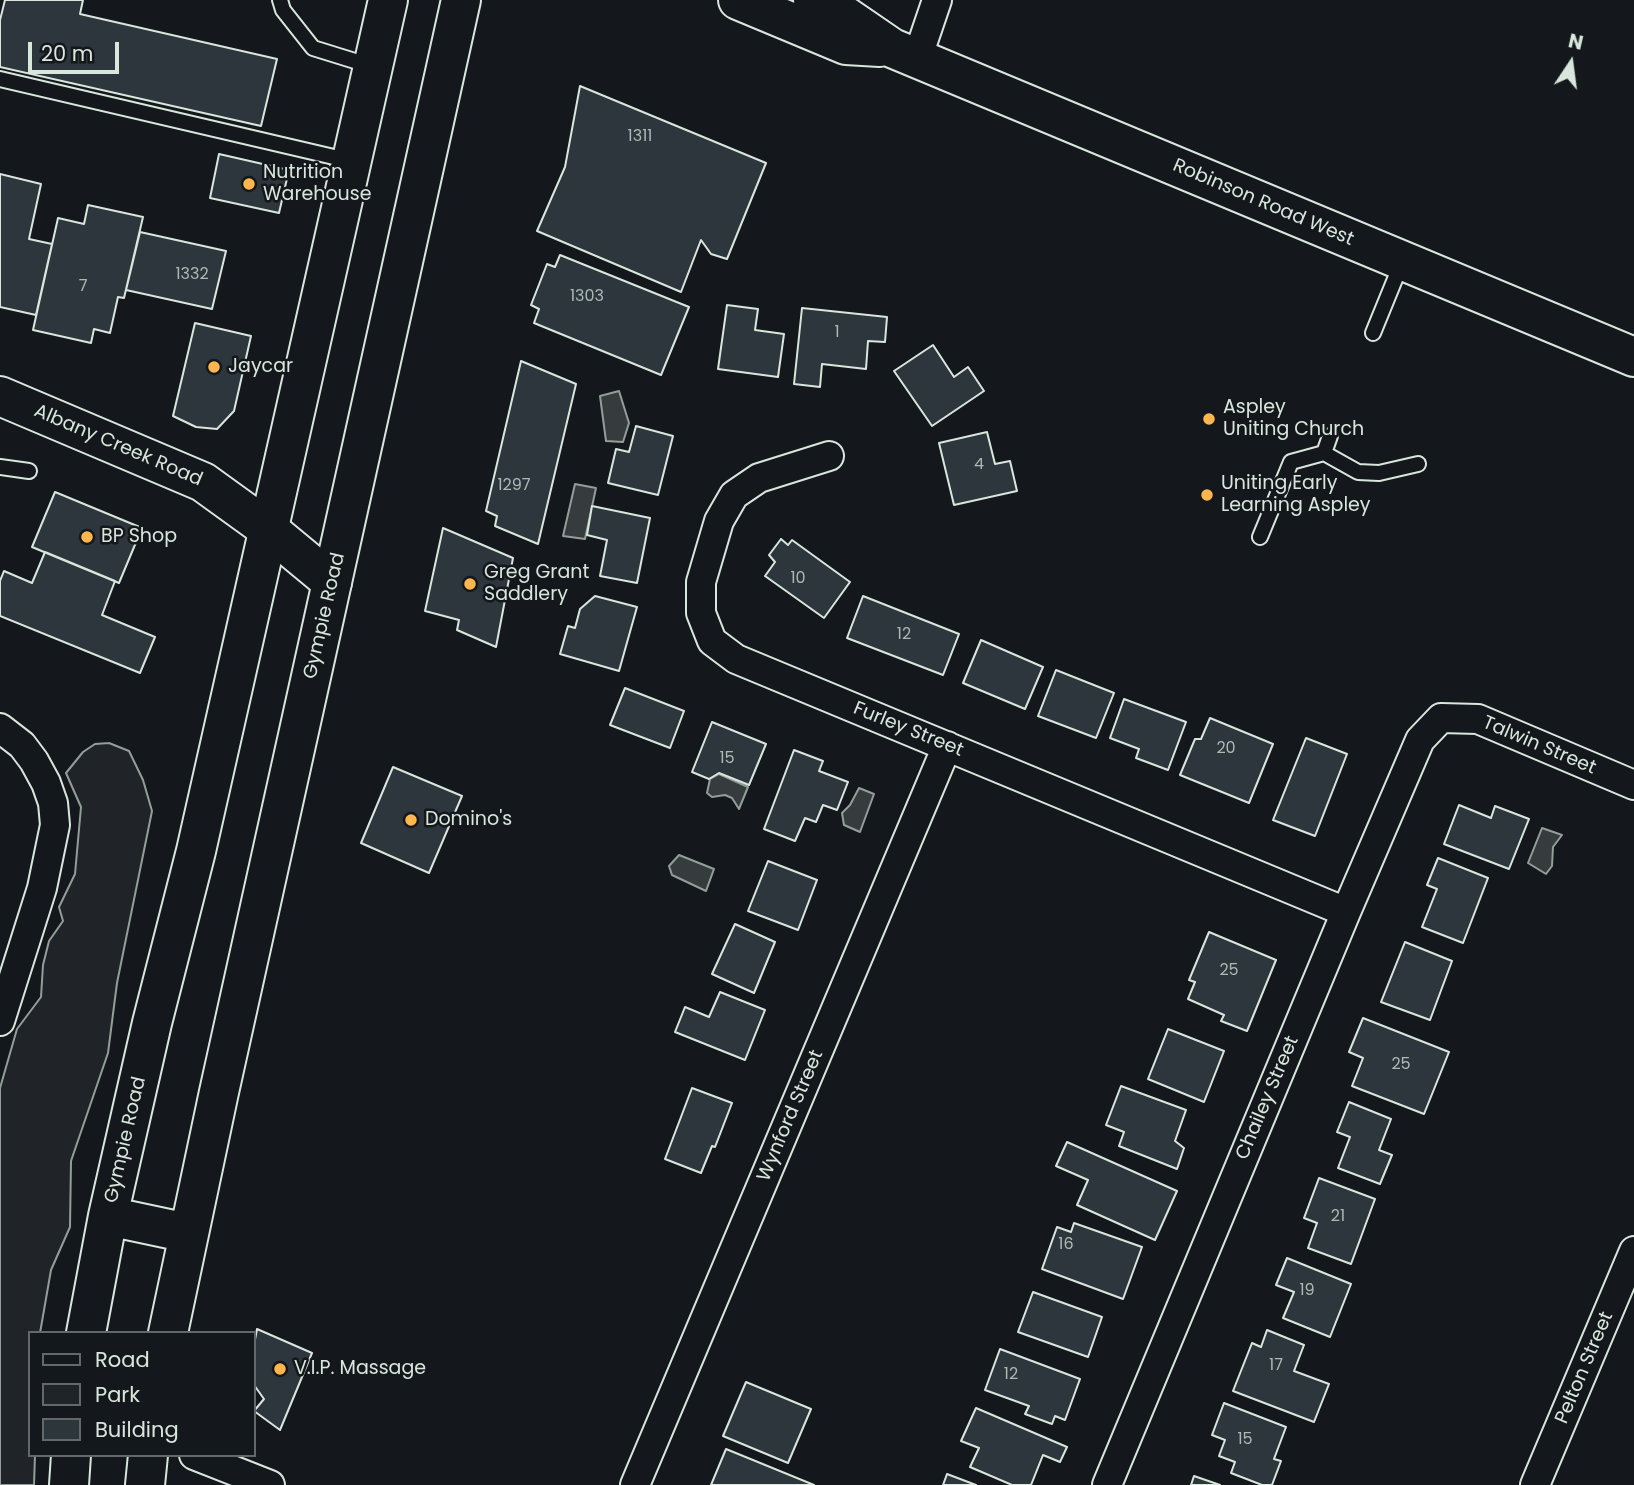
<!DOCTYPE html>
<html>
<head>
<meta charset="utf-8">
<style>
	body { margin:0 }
	#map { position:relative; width:1634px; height:1485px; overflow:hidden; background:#14181c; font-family:Poppins,sans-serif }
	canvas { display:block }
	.legend { position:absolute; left:28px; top:1331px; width:228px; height:126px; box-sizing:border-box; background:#14181c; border:2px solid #626a69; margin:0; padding:9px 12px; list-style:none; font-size:21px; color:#d8e6dc }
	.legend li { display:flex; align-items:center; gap:14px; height:35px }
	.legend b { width:35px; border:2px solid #626a69 }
	.north { position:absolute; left:1536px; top:28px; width:70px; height:70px; -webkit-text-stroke:5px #14181c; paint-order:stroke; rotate:13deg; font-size:19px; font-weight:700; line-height:28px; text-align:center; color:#d8e6dc }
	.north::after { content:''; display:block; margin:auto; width:24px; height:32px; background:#d8e6dc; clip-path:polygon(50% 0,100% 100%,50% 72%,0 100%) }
	.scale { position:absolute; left:28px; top:42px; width:91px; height:32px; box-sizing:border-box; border:4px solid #d8e6dc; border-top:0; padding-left:9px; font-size:21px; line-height:24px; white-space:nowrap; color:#d8e6dc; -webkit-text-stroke:5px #14181c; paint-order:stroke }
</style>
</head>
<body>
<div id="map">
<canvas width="1634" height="1485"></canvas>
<ul class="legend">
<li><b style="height:9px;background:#14181c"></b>Road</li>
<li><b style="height:19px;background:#202428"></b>Park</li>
<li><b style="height:19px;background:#2c363c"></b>Building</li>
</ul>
<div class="north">N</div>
<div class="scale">20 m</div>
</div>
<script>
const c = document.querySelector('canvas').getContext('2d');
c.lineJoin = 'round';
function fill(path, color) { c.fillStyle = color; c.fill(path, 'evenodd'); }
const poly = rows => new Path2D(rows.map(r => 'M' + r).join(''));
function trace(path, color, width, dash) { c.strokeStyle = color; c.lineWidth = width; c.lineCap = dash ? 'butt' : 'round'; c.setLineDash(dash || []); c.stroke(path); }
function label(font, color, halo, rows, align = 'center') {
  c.font = font + ' Poppins,sans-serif'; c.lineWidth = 5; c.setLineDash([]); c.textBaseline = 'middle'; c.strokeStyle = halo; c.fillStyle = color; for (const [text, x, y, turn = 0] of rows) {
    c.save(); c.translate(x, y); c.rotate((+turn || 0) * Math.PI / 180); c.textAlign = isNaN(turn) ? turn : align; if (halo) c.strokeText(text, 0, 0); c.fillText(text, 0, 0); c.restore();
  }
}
const green = poly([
	[109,743,129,751,143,780,152,811,117,983,108,1053,71,1161,70,1227,51,1270,40,1333,30,1333,30,1455,35,1455,34,1485,0,1485,0,1088,17,1029,41,997,43,965,49,941,63,921,59,907,75,874,81,807,66,773,83,752,95,744,109,743]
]);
const water = poly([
	[619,391,629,423,623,442,606,441,600,396,619,391],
	[575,484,596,488,585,539,563,536,575,484],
	[719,774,748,787,739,809,732,798,725,795,712,797,707,793,710,779,719,774],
	[859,788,874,794,860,832,844,825,842,813,850,805,859,788],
	[1542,828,1562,835,1553,847,1552,866,1546,874,1528,863,1542,828],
	[679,855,714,869,706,891,672,875,669,866,679,855]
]);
const building = poly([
	[5,0,83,0,80,14,277,59,261,126,0,67,0,20,5,0],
	[580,86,766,163,727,259,711,254,701,240,681,292,537,231,565,167,580,86],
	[219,154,289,170,279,213,210,198,219,154],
	[0,174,41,184,29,239,52,244,36,315,0,307,0,174],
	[88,205,143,217,124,298,118,297,110,333,94,329,91,343,33,330,58,218,84,224,88,205],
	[140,232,226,251,212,309,126,290,140,232],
	[560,255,689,307,661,375,534,323,539,309,531,305,547,264,555,267,560,255],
	[727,305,758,309,755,330,784,334,778,377,718,369,727,305],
	[802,308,887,317,885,342,868,341,866,369,822,364,820,387,794,384,802,308],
	[195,323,251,336,234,411,217,429,196,427,173,416,195,323],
	[933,345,954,377,968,367,984,391,932,426,894,371,933,345],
	[521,361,576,384,538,544,495,526,497,516,486,511,521,361],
	[636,426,673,436,658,495,608,483,616,449,629,452,636,426],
	[987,432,995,464,1010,461,1017,491,954,505,939,443,987,432],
	[55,492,142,528,119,583,32,547,55,492],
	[592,506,650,518,637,583,600,576,607,540,587,535,592,506],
	[443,528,513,558,496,647,457,630,459,620,425,611,443,528],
	[781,539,788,545,792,540,850,582,824,618,765,576,775,562,769,555,781,539],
	[45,552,115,581,102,615,155,637,140,673,0,616,0,581,4,571,32,583,45,552],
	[595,596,637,607,619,671,560,654,568,626,575,628,580,609,595,596],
	[863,596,959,634,943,675,847,638,863,596],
	[981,640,1043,667,1025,709,963,683,981,640],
	[1056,670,1114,693,1096,738,1038,716,1056,670],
	[625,688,684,711,670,748,610,725,625,688],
	[1124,699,1186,722,1168,770,1136,758,1139,749,1110,738,1124,699],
	[1210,718,1273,744,1249,803,1180,775,1195,739,1201,739,1210,718],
	[712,722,766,744,749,785,719,773,709,779,692,772,712,722],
	[1306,738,1347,754,1315,836,1273,820,1306,738],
	[794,750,823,761,819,771,848,782,837,810,823,805,816,822,805,818,795,841,764,829,794,750],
	[393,767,462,796,429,873,361,843,393,767],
	[1459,805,1491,818,1495,806,1529,819,1509,869,1444,844,1459,805],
	[1438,858,1488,878,1463,943,1422,927,1437,889,1427,885,1438,858],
	[768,861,817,880,798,930,748,911,768,861],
	[735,924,775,942,754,993,712,974,735,924],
	[1209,932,1276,960,1247,1031,1221,1021,1224,1015,1188,999,1195,982,1189,980,1209,932],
	[1405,942,1452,961,1430,1020,1381,1002,1405,942],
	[720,992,765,1010,745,1060,675,1032,685,1007,709,1017,720,992],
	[1363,1018,1449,1052,1424,1114,1352,1086,1363,1058,1349,1052,1363,1018],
	[1168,1029,1224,1051,1204,1102,1148,1079,1168,1029],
	[1121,1086,1186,1110,1175,1141,1184,1148,1177,1169,1119,1146,1124,1132,1106,1125,1121,1086],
	[692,1088,732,1103,715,1147,712,1146,701,1173,665,1159,692,1088],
	[1349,1102,1391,1119,1379,1150,1392,1155,1380,1184,1338,1168,1350,1137,1337,1132,1349,1102],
	[1067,1142,1177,1191,1155,1240,1077,1205,1088,1180,1056,1166,1067,1142],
	[1319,1178,1375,1199,1351,1264,1308,1248,1317,1223,1304,1218,1319,1178],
	[1074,1223,1142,1247,1123,1299,1042,1269,1057,1227,1071,1232,1074,1223],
	[1287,1258,1351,1284,1330,1337,1283,1318,1294,1292,1276,1285,1287,1258],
	[1033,1292,1102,1317,1088,1357,1018,1332,1033,1292],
	[257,1329,312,1353,280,1430,254,1411,264,1399,254,1385,254,1345,257,1329],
	[1267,1330,1304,1345,1294,1371,1329,1384,1314,1422,1233,1391,1252,1343,1261,1347,1267,1330],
	[1000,1349,1080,1379,1065,1420,1055,1416,1052,1424,1025,1414,1029,1406,985,1390,1000,1349],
	[746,1382,811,1409,788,1463,723,1436,746,1382],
	[1224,1403,1286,1427,1274,1459,1281,1461,1272,1485,1262,1485,1231,1473,1235,1462,1219,1456,1225,1440,1212,1435,1224,1403],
	[976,1408,1067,1447,1060,1462,1043,1455,1031,1485,1012,1485,970,1467,979,1448,961,1441,976,1408],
	[726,1449,814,1485,711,1485,726,1449],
	[947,1474,976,1485,943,1485,947,1474],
	[1194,1476,1220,1485,1191,1485,1194,1476]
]);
const service = poly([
	[280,0,283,10,313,48,371,66],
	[0,79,351,161],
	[1373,333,1402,262],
	[1324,453,1330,436],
	[0,467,29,471],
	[1260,537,1291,462,1324,453,1358,472,1379,473,1418,464]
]);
const minor = poly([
	[917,59,937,0],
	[829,456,759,478,734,495,719,521,701,582,701,613,712,641,736,659,1346,912],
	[0,728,22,745,34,761,46,783,53,803,55,825,42,888,0,1021],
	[194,1455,270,1485],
	[635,1485,947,746],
	[1107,1485,1346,912,1420,740,1441,718,1478,719,1634,785],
	[1535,1485,1634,1251]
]);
const secondary = poly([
	[0,396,203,482,268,529,332,582]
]);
const primary = poly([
	[738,0,846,45,880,47],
	[813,0,838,11,892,48,1634,357]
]);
const trunk = poly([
	[108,1216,188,1233],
	[86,1333,108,1216,152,1023,196,851,388,0],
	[168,1333,219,1092,461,0],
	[69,1485,71,1455],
	[145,1485,148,1455]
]);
const markers = [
	[249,184,7,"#ffb74d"],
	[214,367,7,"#ffb74d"],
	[1209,419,7,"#ffb74d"],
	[1207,495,7,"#ffb74d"],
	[87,537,7,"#ffb74d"],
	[470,584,7,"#ffb74d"],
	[411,820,7,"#ffb74d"],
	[280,1369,7,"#ffb74d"]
];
const numberNames = [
	["1311",640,137],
	["1332",192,275],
	["7",83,287],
	["1303",587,297],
	["1",837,333],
	["4",979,465],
	["1297",514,486],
	["10",798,579],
	["12",904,635],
	["20",1226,749],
	["15",727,759],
	["25",1229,971],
	["25",1401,1065],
	["21",1338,1217],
	["16",1066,1245],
	["19",1307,1291],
	["17",1276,1366],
	["12",1011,1375],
	["15",1245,1440]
];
const poiNames = [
	["Nutrition",263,173],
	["Warehouse",263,195],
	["Jaycar",228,367],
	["Aspley",1223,408],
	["Uniting Church",1223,430],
	["Uniting Early",1221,484],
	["Learning Aspley",1221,506],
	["BP Shop",101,537],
	["Greg Grant",484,573],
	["Saddlery",484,595],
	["Domino's",425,820],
	["V.I.P. Massage",294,1369]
];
const streetNames = [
	["Robinson Road West",1263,203,23],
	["Albany Creek Road",118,446,23],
	["Gympie Road",325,616,-77],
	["Furley Street",908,730,22],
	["Talwin Street",1539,746,23],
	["Chailey Street",1268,1098,-67],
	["Wynford Street",791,1116,-67],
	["Gympie Road",126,1140,-77],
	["Pelton Street",1585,1368,-67]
];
fill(green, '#202428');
trace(green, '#939e99', 2);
fill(water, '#363b3e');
trace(water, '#939e99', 2);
fill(building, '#2c363c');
trace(building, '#d8e6dc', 2);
trace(service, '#d8e6dc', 18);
trace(minor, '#d8e6dc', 32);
trace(secondary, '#d8e6dc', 42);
trace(primary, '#d8e6dc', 42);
trace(trunk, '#d8e6dc', 42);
trace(service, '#14181c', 14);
trace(minor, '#14181c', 28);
trace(secondary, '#14181c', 38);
trace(primary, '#14181c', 38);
trace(trunk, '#14181c', 38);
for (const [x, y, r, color] of markers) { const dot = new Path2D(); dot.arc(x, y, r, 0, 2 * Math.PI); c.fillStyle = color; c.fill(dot); trace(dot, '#14181c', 2.5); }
label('16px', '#adbab4', null, numberNames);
label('19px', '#d8e6dc', '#14181c', poiNames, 'left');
label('19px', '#d8e6dc', '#14181c', streetNames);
</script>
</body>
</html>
